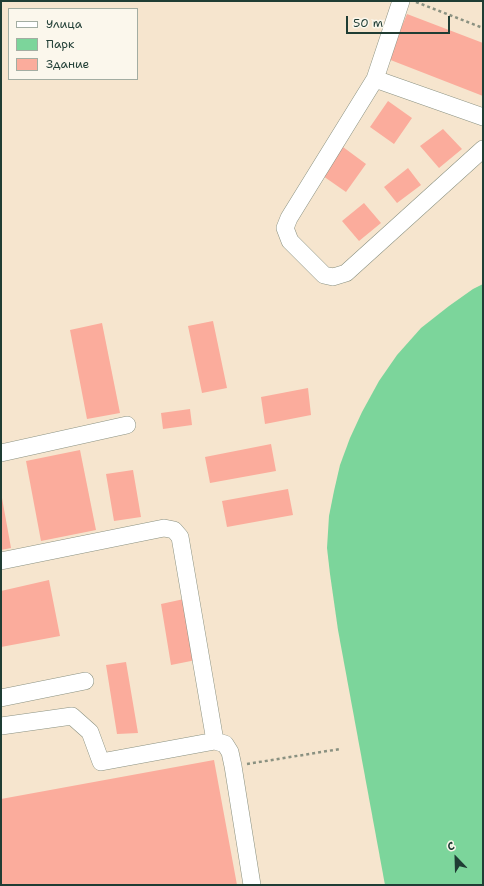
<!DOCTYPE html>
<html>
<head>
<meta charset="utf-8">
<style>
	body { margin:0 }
	#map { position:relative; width:484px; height:886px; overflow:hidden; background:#f6e5ce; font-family:"Shantell Sans",sans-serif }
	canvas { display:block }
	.frame { position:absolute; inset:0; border:2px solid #1f3d34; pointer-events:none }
	.legend { position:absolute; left:8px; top:8px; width:130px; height:72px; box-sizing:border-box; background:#fbf7ec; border:1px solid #a3ada2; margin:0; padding:5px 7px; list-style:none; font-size:12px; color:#1f3d34 }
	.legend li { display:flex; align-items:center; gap:8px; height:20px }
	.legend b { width:20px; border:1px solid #a3ada2 }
	.north { position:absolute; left:436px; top:838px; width:40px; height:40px; -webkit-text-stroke:3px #fbf7ec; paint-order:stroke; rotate:337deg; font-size:11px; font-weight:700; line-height:16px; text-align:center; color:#1f3d34 }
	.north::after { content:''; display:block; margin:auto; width:14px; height:18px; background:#1f3d34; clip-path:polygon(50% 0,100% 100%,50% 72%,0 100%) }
	.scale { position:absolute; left:346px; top:16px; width:104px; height:18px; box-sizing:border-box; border:2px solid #1f3d34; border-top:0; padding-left:5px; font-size:12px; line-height:14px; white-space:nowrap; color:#1f3d34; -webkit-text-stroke:3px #fbf7ec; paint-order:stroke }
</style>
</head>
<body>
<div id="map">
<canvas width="484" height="886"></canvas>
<div class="frame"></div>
<ul class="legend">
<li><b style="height:5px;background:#fff"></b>Улица</li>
<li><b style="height:11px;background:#7cd59b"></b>Парк</li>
<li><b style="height:11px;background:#fbac9c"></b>Здание</li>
</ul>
<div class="north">С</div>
<div class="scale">50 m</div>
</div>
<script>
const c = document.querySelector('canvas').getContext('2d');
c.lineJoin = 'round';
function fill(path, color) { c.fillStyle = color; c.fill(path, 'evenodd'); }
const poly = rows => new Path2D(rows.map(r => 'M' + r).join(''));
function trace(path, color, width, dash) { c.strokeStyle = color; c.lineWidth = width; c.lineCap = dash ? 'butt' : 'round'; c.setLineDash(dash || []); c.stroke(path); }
const green = poly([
	[483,284,483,885,385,885,338,630,330,574,327,548,329,516,334,491,340,465,350,438,362,412,379,381,397,355,421,328,449,306,473,289]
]);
const building = poly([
	[407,14,483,43,483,96,388,59],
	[388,101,412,118,394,144,370,127],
	[443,129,462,149,439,168,420,146],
	[343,147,366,164,346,192,323,176],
	[408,168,421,185,397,203,384,187],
	[364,203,381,223,359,241,342,221],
	[213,321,227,388,202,393,188,326],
	[102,323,120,413,87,419,70,330],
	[308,388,311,415,265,424,261,397],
	[190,409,192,425,163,429,161,413],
	[271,444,276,471,210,483,205,457],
	[80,450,96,530,41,541,26,461],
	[133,470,141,517,114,521,106,474],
	[288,489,293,515,227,527,222,501],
	[1,498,2,498,11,548,1,550],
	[49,580,60,636,1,647,1,591],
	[184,599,196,660,171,665,161,604],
	[126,662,138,733,117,734,106,665],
	[214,760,237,885,1,885,1,799]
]);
const path = poly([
	[416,2,483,28],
	[247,764,340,749]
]);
const minor = poly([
	[401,1,375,79,483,117],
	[375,79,289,218,285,228,290,241,324,275,333,277,346,273,483,149],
	[1,453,127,425],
	[1,561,164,528,174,530,180,537,215,741],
	[1,698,85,681],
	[1,726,72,716,90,732,101,762,215,741,225,744,230,752,233,766,252,885]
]);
fill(green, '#7cd59b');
fill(building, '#fbac9c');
trace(minor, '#8a9181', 18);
trace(path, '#8a9181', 2.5, [3, 3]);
trace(minor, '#fff', 17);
</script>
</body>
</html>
